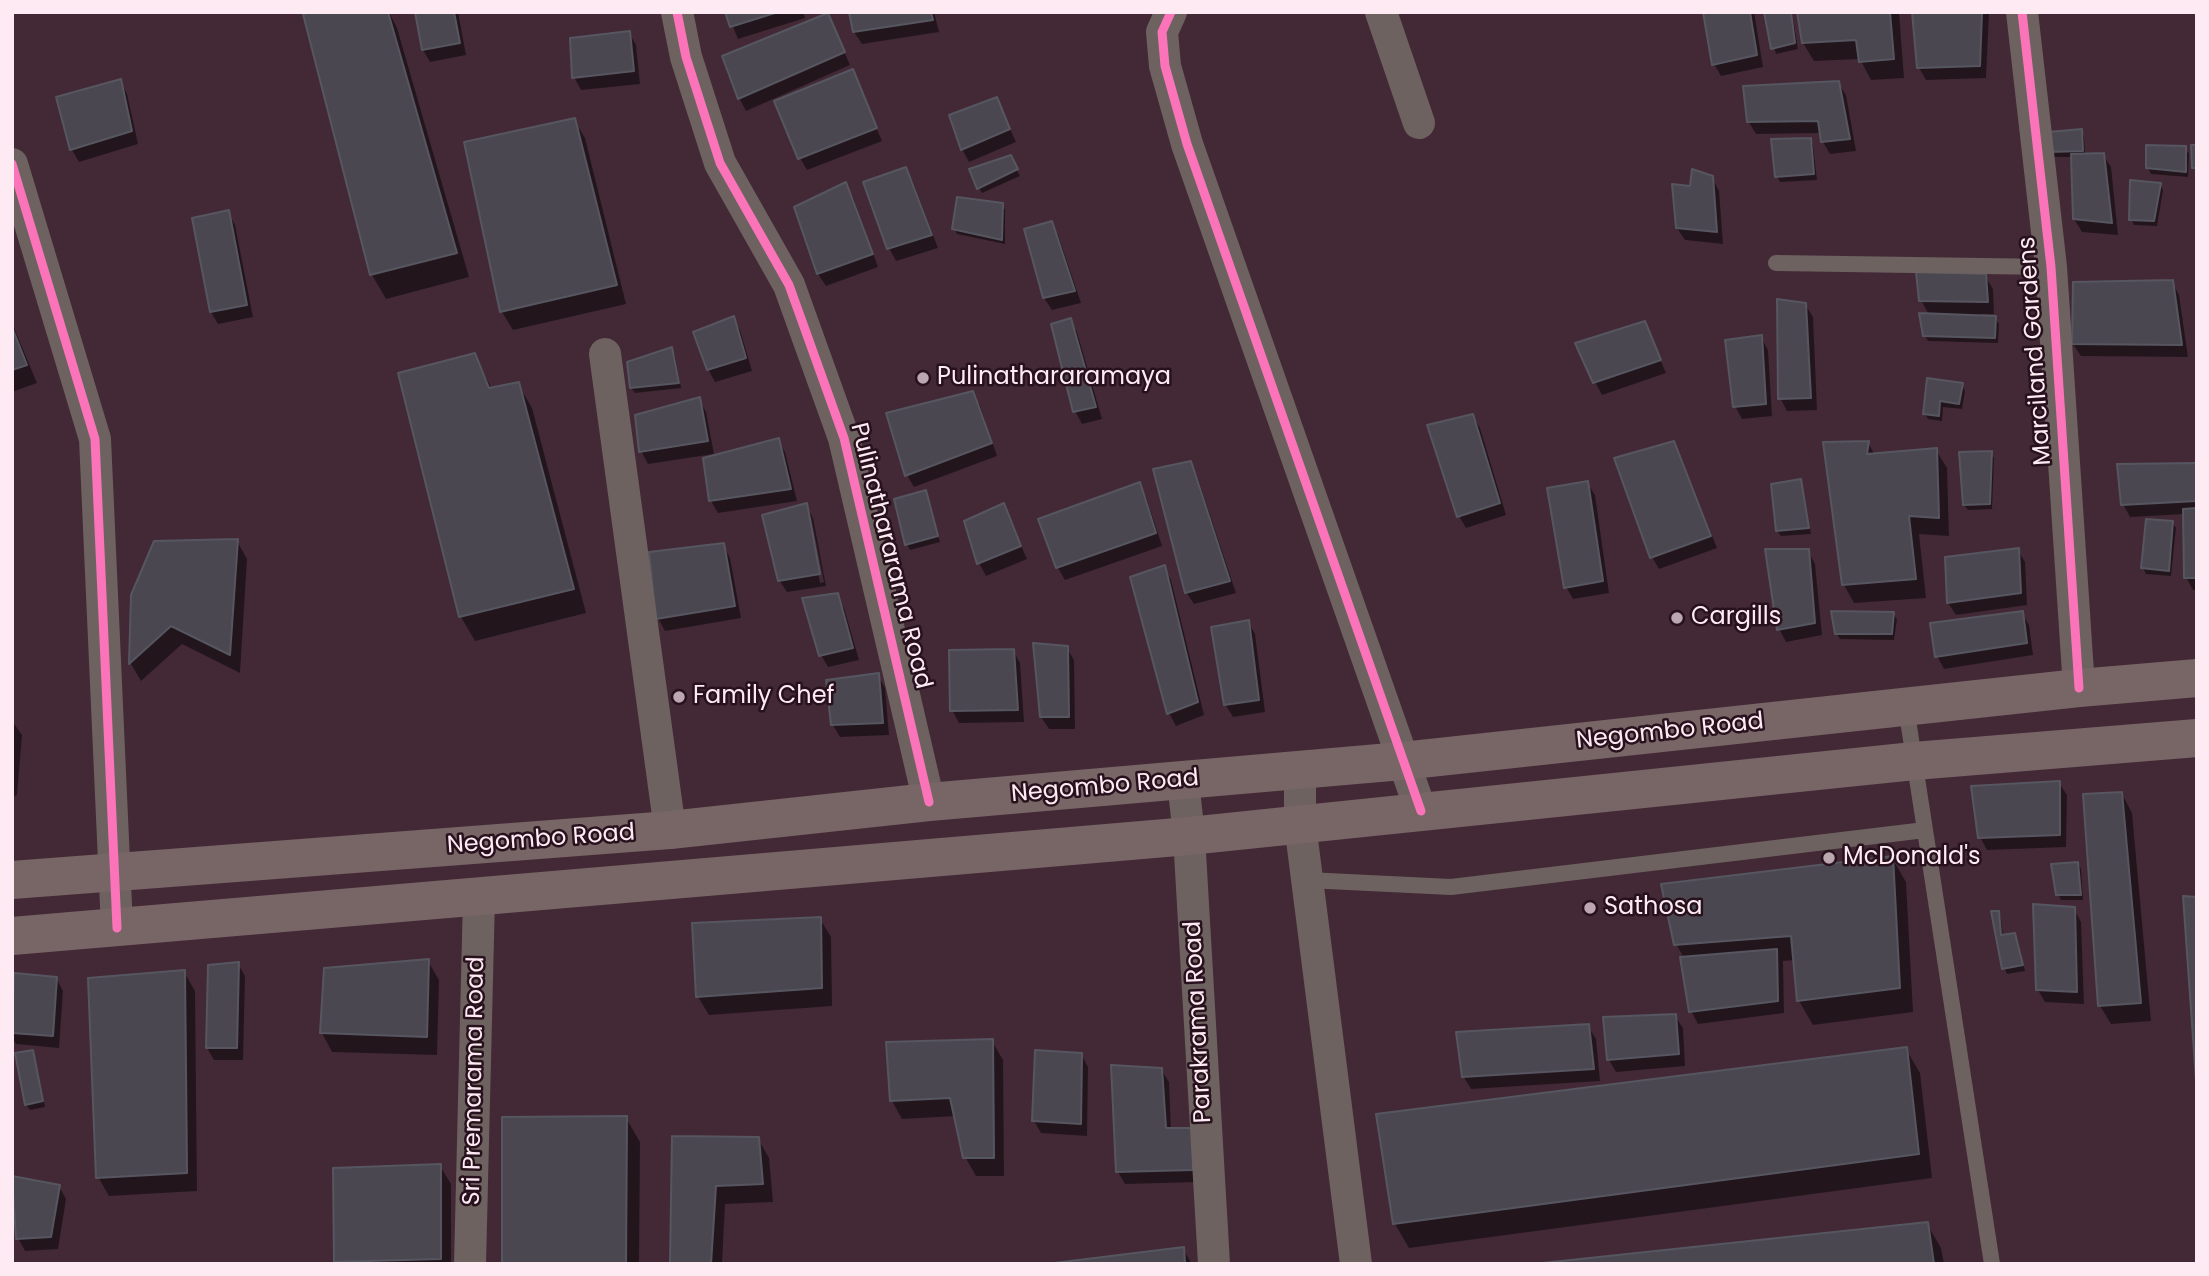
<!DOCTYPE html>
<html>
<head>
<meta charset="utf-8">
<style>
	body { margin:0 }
	#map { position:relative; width:2209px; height:1276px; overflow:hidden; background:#432936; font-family:Poppins,sans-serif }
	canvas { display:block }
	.frame { position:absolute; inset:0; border:14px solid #fdeaf2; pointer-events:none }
</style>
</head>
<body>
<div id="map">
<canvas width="2209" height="1276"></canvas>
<div class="frame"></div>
</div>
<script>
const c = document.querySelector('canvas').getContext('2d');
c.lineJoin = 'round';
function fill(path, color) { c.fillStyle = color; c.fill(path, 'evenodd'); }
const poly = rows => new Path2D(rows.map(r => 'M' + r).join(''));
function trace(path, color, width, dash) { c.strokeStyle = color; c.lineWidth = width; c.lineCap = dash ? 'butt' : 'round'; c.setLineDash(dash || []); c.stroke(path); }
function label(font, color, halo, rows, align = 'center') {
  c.font = font + ' Poppins,sans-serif'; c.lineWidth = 5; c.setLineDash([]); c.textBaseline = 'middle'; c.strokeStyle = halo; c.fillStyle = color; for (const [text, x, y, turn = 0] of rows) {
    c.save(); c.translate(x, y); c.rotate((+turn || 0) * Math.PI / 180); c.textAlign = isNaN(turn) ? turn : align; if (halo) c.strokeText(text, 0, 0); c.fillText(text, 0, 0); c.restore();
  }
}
const shadow = poly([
	[326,12,389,12,397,28,469,277,386,299,372,275,305,15],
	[416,12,458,12,466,55,430,62,423,50],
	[727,12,803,12,805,18,738,39],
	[850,12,934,12,939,32,862,44,854,32],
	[1704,12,1754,12,1763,67,1721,76,1714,64],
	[1765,12,1792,12,1798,49,1776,54],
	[1799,12,1899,12,1904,78,1871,80,1860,59,1814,61,1803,43],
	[1914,12,1989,12,1986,78,1926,80,1919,68],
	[834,28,850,65,746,111,739,98],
	[629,33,636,45,640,84,581,90,574,77],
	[852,71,882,141,807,170,800,158],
	[120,81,127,94,138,144,79,162,72,150,58,98],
	[1838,83,1846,95,1856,151,1830,154,1823,142,1821,133,1756,134,1748,121],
	[996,99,1016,142,969,162,962,149],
	[574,120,585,138,626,304,513,330,502,312,466,143],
	[2081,131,2084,137,2085,155,2103,155,2111,167,2118,235,2082,232,2074,219,2072,157,2054,157,2051,151],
	[1810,139,1813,145,1817,180,1780,182,1777,176],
	[2185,148,2189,154,2188,177,2151,174,2148,168],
	[1010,157,1020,176,982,193,979,188],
	[906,169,913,182,938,248,896,261,889,248,865,183],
	[1712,178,1719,191,1723,244,1685,240,1677,228,1691,188],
	[846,185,853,197,878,267,826,286,818,274,796,207],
	[2160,185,2163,190,2157,226,2134,225,2131,219],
	[1002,204,1005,210,1005,244,957,234,954,228],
	[228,212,235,225,253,317,218,324,211,312,194,219],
	[1051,223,1058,235,1081,303,1052,310,1044,298],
	[1985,276,1993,289,1994,314,1981,314,1981,317,1995,318,1999,324,1998,343,1928,341,1925,336,1929,315,1921,300],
	[2172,282,2179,295,2188,357,2081,356,2073,344],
	[1805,304,1813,317,1817,410,1787,411,1780,398],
	[733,318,740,330,752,371,715,382,708,369],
	[1070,320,1077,332,1102,419,1082,424,1075,411],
	[12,323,37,383,12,392],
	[1644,323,1666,373,1602,395,1595,382],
	[1761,337,1768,350,1772,416,1742,419,1735,406],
	[672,349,675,355,681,388,635,393,631,388],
	[474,355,492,389,518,384,532,408,586,613,475,641,461,617,400,374],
	[1929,380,1962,385,1965,391,1962,409,1943,407,1942,421,1928,419,1925,414],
	[972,393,980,406,997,456,914,487,907,475],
	[699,399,706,412,714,454,648,464,641,451],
	[1473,416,1480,428,1506,515,1466,528,1459,516],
	[778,440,785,452,797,501,718,513,711,501],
	[1673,443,1680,456,1717,548,1659,569,1652,557],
	[1868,443,1875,455,1936,450,1947,468,1949,536,1919,534,1926,598,1854,603,1844,585],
	[1991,453,1994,458,1992,509,1968,510,1964,505],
	[1190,463,1197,476,1236,593,1194,604,1186,592],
	[2197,465,2197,590,2193,590,2186,577,2185,514,2130,517,2123,504],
	[1800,481,1803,487,1811,534,1781,536,1777,531],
	[1587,483,1595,495,1609,593,1573,599,1566,587],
	[1139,484,1146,497,1162,546,1065,580,1058,568,1040,520],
	[925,492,940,542,910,550,907,544],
	[806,505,813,518,826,586,787,592,779,580],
	[808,517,811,517,824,582,820,583],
	[1003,505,1027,559,986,576,979,563,966,522],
	[2172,522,2176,528,2171,576,2146,574,2143,568],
	[237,541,247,559,240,673,182,644,141,681,131,664,133,595],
	[723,545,730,558,741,618,665,631,658,618],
	[2018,550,2025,562,2027,605,1956,615,1948,603],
	[1808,551,1815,564,1822,635,1786,642,1779,629],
	[1164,567,1171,580,1204,715,1176,726,1169,713],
	[837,595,844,608,859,660,828,667,821,655],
	[2022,613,2029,625,2033,655,1944,669,1937,656],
	[1893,614,1897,619,1894,640,1840,639,1836,633],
	[1248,622,1255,634,1265,712,1233,717,1225,704],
	[1067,648,1074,660,1075,729,1049,729,1041,717],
	[1013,650,1020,663,1024,722,959,723,952,710],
	[878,675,885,688,889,735,840,737,833,725],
	[12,721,22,735,17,795,12,797],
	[2059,783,2067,795,2066,847,1987,850,1980,837],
	[2122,794,2132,813,2151,1021,2111,1024,2100,1006],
	[1892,858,1906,882,1913,1012,1813,1025,1799,1001,1795,960,1783,961,1784,1013,1698,1024,1691,1011,1684,958,1676,944],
	[2077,863,2081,869,2083,900,2061,900,2058,894],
	[2074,909,2081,922,2084,1004,2045,1002,2038,990],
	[1998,913,2001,919,2003,936,2014,935,2018,941,2025,971,2007,974,2004,968],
	[820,919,831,937,832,1006,709,1015,698,997],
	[428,961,439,980,437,1055,332,1052,322,1033],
	[238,964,245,976,243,1060,214,1060,207,1048],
	[184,972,195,991,197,1191,109,1196,98,1177],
	[15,975,56,978,63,991,59,1048,16,1044,12,1038,12,1003],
	[1675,1016,1683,1028,1685,1066,1616,1072,1609,1060],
	[1588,1026,1596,1039,1600,1081,1471,1089,1463,1076],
	[992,1041,1003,1060,1004,1176,976,1176,965,1157,956,1116,902,1119,892,1101],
	[1906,1049,1920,1073,1932,1178,1409,1248,1395,1224,1378,1115],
	[32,1052,35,1057,45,1107,30,1110,26,1105],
	[1081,1054,1088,1067,1087,1136,1041,1133,1034,1121],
	[1161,1069,1169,1082,1171,1130,1191,1130,1199,1182,1125,1184,1118,1172],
	[626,1118,640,1142,639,1264,504,1264],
	[673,1138,758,1139,769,1158,773,1202,725,1204,722,1264,672,1264],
	[440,1166,451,1184,451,1264,337,1264,336,1262],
	[59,1186,66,1199,58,1249,25,1251,18,1238],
	[1927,1224,1941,1248,1944,1264,1550,1264],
	[1183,1249,1192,1264,1060,1264]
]);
const building = poly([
	[314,12,388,12,457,253,370,275,303,14,314,12],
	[415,12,454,12,460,43,422,50,415,12],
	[725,12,778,12,730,27,725,12],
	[849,12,931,12,933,20,853,32,849,12],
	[1703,12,1750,12,1757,55,1712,65,1703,12],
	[1764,12,1791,12,1795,43,1771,49,1764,12],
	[1797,12,1890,12,1894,59,1859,62,1856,40,1802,43,1797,12],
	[1912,12,1982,12,1980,66,1917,68,1912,12],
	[828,13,845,52,738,99,722,56,828,13],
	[630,31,634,71,572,78,570,38,630,31],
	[853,69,877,128,798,159,774,101,853,69],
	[121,79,132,131,70,150,56,97,121,79],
	[1839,81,1850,139,1821,142,1818,121,1747,122,1743,86,1839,81],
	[997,97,1010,129,961,150,949,115,997,97],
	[575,118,617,285,500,312,464,142,575,118],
	[2082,129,2083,151,2049,152,2048,132,2082,129],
	[1811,138,1814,174,1775,177,1771,139,1811,138],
	[2146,145,2186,146,2186,172,2146,168,2146,145],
	[2191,145,2197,145,2197,168,2192,168,2191,145],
	[2104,153,2112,223,2073,219,2071,154,2104,153],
	[1011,155,1018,169,977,189,969,169,1011,155],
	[906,167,932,235,887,249,863,182,906,167],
	[1692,169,1713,176,1717,232,1676,228,1672,184,1690,186,1692,169],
	[2130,180,2161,183,2154,221,2129,220,2130,180],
	[846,182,873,254,817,274,794,207,846,182],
	[957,197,1003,203,1002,240,952,229,957,197],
	[229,210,247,305,210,312,192,218,229,210],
	[1052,221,1075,291,1043,298,1024,229,1052,221],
	[1916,272,1986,274,1988,302,1919,301,1916,272],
	[2173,280,2182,345,2072,344,2073,282,2173,280],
	[1777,299,1806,303,1811,398,1778,399,1777,299],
	[1919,313,1996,316,1995,338,1923,336,1919,313],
	[734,316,746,358,707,370,693,332,734,316],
	[1071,318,1096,407,1073,412,1051,324,1071,318],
	[1645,321,1661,360,1593,383,1575,343,1645,321],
	[12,327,27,365,12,370,12,327],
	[1762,335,1766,404,1733,407,1725,340,1762,335],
	[672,347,679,383,630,388,627,362,672,347],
	[475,353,489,388,519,382,574,589,459,617,398,373,475,353],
	[1927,378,1963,383,1959,404,1940,401,1939,416,1923,414,1927,378],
	[973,391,992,443,905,476,886,413,973,391],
	[700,397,708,441,639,452,635,415,700,397],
	[1473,414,1500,503,1457,517,1427,425,1473,414],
	[779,438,791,489,709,501,703,458,779,438],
	[1674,441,1711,536,1650,558,1614,458,1674,441],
	[1869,441,1867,454,1937,448,1939,518,1909,516,1916,579,1842,585,1823,442,1869,441],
	[1992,451,1990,504,1963,505,1959,452,1992,451],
	[1191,461,1230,581,1185,593,1153,469,1191,461],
	[2197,463,2197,501,2121,505,2117,464,2197,463],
	[1801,479,1809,528,1776,531,1771,484,1801,479],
	[1588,481,1603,581,1564,588,1547,488,1588,481],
	[1140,482,1156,533,1056,568,1038,519,1140,482],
	[926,490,938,536,905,545,894,499,926,490],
	[807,503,820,574,778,581,762,515,807,503],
	[1004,503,1021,546,977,564,964,521,1004,503],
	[2197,508,2197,578,2184,578,2183,509,2197,508],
	[2146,519,2173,521,2169,571,2141,568,2146,519],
	[238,539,230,655,171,626,129,664,131,595,154,541,238,539],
	[724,543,735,606,656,619,649,552,724,543],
	[2019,548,2021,593,1947,603,1945,557,2019,548],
	[1765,549,1809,549,1815,623,1777,630,1765,549],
	[1165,565,1198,702,1167,714,1130,577,1165,565],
	[838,593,853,648,819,656,802,598,838,593],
	[1831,611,1894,612,1892,634,1835,634,1831,611],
	[2023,611,2027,643,1935,657,1930,623,2023,611],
	[1249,620,1259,700,1224,705,1211,627,1249,620],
	[1033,643,1068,646,1069,717,1040,717,1033,643],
	[1014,649,1018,710,950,711,949,650,1014,649],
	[879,673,883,723,831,725,826,680,879,673],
	[2060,781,2060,835,1978,838,1971,786,2060,781],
	[2122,792,2141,1003,2098,1006,2083,794,2122,792],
	[1893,856,1900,988,1797,1001,1791,936,1674,945,1661,884,1893,856],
	[2078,862,2081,895,2056,895,2051,864,2078,862],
	[2183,896,2197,897,2197,1080,2196,1080,2183,896],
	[2033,904,2075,907,2077,992,2036,990,2033,904],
	[1991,911,1999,911,2001,935,2015,933,2023,965,2002,969,1991,911],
	[821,917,822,988,696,997,692,923,821,917],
	[1777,949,1778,1001,1689,1012,1680,957,1777,949],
	[429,959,427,1037,320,1033,324,968,429,959],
	[239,962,237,1048,206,1048,208,965,239,962],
	[185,970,187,1173,96,1178,88,978,185,970],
	[14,973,57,977,53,1036,12,1033,14,973],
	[1676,1014,1679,1054,1607,1060,1603,1017,1676,1014],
	[1589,1024,1594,1069,1462,1077,1456,1032,1589,1024],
	[993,1039,994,1158,963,1158,950,1098,890,1101,886,1042,993,1039],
	[1907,1047,1919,1154,1393,1224,1376,1114,1907,1047],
	[33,1050,43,1101,25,1105,15,1053,33,1050],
	[1035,1050,1082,1053,1081,1124,1032,1121,1035,1050],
	[1111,1065,1162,1068,1166,1128,1192,1128,1193,1170,1116,1172,1111,1065],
	[627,1116,626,1264,502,1264,502,1117,627,1116],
	[672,1136,759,1137,763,1184,716,1186,711,1264,670,1264,672,1136],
	[441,1164,441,1259,334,1262,333,1168,441,1164],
	[12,1176,60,1185,51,1237,16,1239,12,1176],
	[1928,1222,1934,1264,1533,1264,1928,1222],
	[1184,1247,1185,1264,1046,1264,1184,1247]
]);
const lane = poly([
	[1776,263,2051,267],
	[1906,707,1992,1264],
	[1307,880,1451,887,1925,830]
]);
const street = poly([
	[677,12,686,57,720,163,789,285,844,438,929,802],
	[1171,12,1162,32,1165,66,1187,144,1421,811],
	[1381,12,1419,123],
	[2022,12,2051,267,2079,688],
	[12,164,95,439,117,928],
	[605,354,670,830],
	[1300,770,1300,824,1356,1264],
	[1183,781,1189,836,1214,1264],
	[470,1264,479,897]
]);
const highway = poly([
	[12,880,670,830,929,802,1402,761,2079,688,2197,678],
	[12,936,1189,836,1914,761,2197,738]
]);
const cycleway = poly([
	[677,12,686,57,720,163,789,285,844,438,929,802],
	[1171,12,1162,32,1165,66,1187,144,1421,811],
	[2022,12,2051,267,2079,688],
	[12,164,95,439,117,928]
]);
const markers = [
	[923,378,7,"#bca6b0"],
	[1677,618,7,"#bca6b0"],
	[679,697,7,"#bca6b0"],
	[1829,858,7,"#bca6b0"],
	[1590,908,7,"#bca6b0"]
];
const streetNames = [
	["Marciland Gardens",2036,351,-94],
	["Pulinathararama Road",890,556,76],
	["Negombo Road",1670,732,-6],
	["Negombo Road",1105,787,-5],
	["Negombo Road",541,840,-4],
	["Parakrama Road",1199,1022,-93],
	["Sri Premarama Road",475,1081,-89]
];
const poiNames = [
	["Pulinathararamaya",937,378],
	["Cargills",1691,618],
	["Family Chef",693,697],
	["McDonald's",1843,858],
	["Sathosa",1604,908]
];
fill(shadow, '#0007');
fill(building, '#4b4750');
trace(building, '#565661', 2);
trace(lane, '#6d6260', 16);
trace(street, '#6d6260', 32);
trace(highway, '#786566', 38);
trace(cycleway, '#fb73b8', 9);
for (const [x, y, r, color] of markers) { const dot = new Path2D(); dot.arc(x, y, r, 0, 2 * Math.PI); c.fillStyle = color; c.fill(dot); trace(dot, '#27111c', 2.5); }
label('24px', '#fdeaf2', '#27111c', streetNames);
label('24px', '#fdeaf2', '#27111c', poiNames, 'left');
</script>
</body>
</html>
